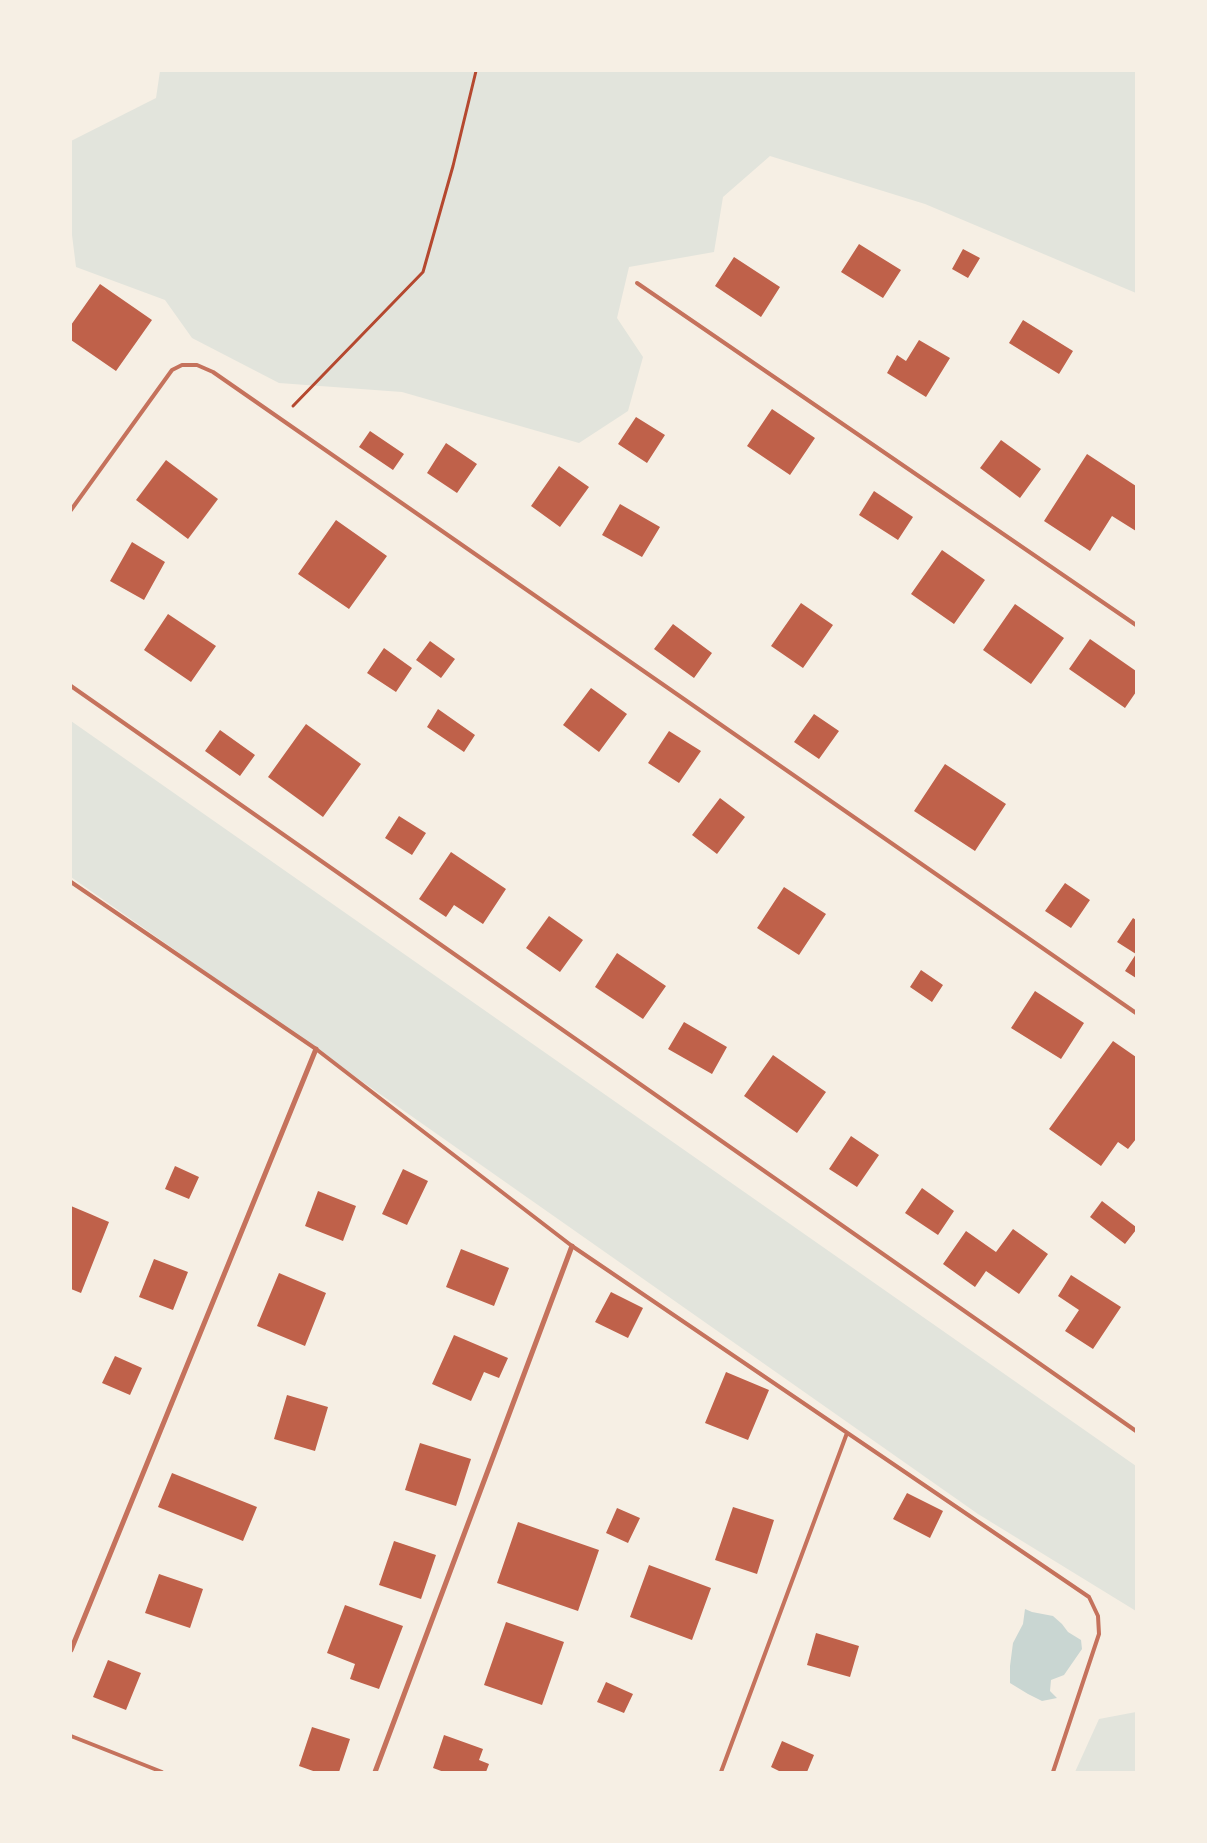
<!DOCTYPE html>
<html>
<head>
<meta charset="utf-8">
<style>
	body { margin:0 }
	#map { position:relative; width:1207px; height:1843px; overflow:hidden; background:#f6efe4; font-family:Lora,serif }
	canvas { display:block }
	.frame { position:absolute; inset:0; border:72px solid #f6efe4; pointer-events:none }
</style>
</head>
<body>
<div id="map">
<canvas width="1207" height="1843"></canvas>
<div class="frame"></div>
</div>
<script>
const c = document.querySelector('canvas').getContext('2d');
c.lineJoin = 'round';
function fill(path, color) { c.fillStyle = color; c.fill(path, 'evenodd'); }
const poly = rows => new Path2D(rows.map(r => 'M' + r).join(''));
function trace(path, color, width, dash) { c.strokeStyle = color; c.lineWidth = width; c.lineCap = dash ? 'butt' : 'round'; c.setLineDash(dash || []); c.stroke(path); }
const green = poly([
	[160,71,1136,71,1136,293,925,204,770,156,723,197,714,252,629,267,617,318,643,357,628,411,579,443,402,392,279,383,192,338,165,300,76,267,71,227,71,141,156,98],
	[71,721,1136,1466,1136,1611,978,1514,71,877],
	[1136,1712,1136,1772,1075,1772,1099,1719]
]);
const water = poly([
	[1025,1609,1032,1612,1053,1616,1062,1624,1068,1632,1081,1640,1082,1649,1064,1675,1051,1680,1050,1691,1057,1698,1042,1701,1028,1694,1010,1683,1010,1666,1013,1643,1023,1624]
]);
const building = poly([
	[859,244,901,270,883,298,841,272],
	[963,249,980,258,968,278,952,269],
	[734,257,780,287,761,317,715,286],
	[100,284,152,320,116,371,71,340,71,325],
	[1023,320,1073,351,1059,374,1009,343],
	[919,340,950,358,926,397,887,373,897,355,906,361],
	[772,409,815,438,790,475,747,446],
	[636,417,665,435,647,463,618,444],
	[370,431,404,454,393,470,359,447],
	[1001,440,1041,469,1020,498,980,468],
	[446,443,477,464,457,493,427,473],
	[1087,454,1136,486,1136,531,1112,516,1090,551,1044,521],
	[166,460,218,499,188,539,136,500],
	[559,466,589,487,560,527,531,506],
	[874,491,913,517,898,540,859,515],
	[620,504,660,527,642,557,602,535],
	[336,520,387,556,349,609,298,574],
	[132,542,165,562,144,600,110,581],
	[942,550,985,580,954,624,911,594],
	[801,603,833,625,803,668,771,646],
	[1015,604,1064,638,1031,684,983,650],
	[168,614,216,646,191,682,144,650],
	[673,624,712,653,694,678,654,649],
	[1090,639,1136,671,1136,692,1125,708,1069,669],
	[430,641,455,659,441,678,416,660],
	[384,648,412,668,396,692,367,673],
	[591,688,627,714,599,752,563,725],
	[438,709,475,735,464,752,427,727],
	[814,714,839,731,819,759,794,742],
	[306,724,361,764,323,817,268,777],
	[220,730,255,755,240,776,205,751],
	[669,731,701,751,679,783,648,763],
	[945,764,1006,804,975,851,914,811],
	[720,798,745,817,717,854,692,835],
	[399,816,426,833,412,855,385,838],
	[451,852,506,889,483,924,454,905,446,917,419,899],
	[1065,883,1090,900,1071,928,1045,911],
	[784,887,826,914,799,955,757,928],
	[549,916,583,940,560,972,526,948],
	[1133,918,1136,920,1136,978,1125,971,1136,954,1117,942],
	[617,953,666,986,643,1019,595,987],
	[921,970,943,985,932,1002,910,987],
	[1035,991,1084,1023,1061,1059,1011,1028],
	[684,1022,727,1047,712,1074,668,1049],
	[1113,1041,1136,1057,1136,1139,1128,1149,1118,1142,1101,1166,1049,1129],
	[773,1055,826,1092,797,1133,744,1096],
	[851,1136,879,1155,857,1187,829,1169],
	[175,1166,199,1177,189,1199,165,1189],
	[403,1169,428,1181,407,1225,382,1214],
	[922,1188,954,1211,938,1235,905,1213],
	[318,1191,356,1206,343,1241,305,1226],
	[1102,1201,1136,1227,1136,1230,1125,1244,1090,1217],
	[71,1206,109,1222,81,1293,71,1289],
	[1013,1229,1048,1254,1019,1294,986,1271,975,1287,943,1264,966,1231,996,1252],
	[461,1249,509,1268,494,1306,446,1287],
	[154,1259,188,1272,173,1310,139,1297],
	[279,1273,326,1293,305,1346,257,1326],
	[1071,1275,1121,1307,1093,1349,1065,1331,1079,1310,1058,1296],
	[611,1292,643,1308,628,1338,595,1322],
	[454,1335,508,1358,499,1378,484,1372,471,1401,432,1384],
	[115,1356,142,1368,130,1395,102,1383],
	[726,1372,769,1390,748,1440,705,1423],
	[287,1395,328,1407,315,1451,274,1439],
	[420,1443,471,1459,456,1506,405,1490],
	[172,1473,257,1507,243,1541,158,1507],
	[907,1493,943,1511,930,1538,893,1519],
	[733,1507,774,1520,757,1574,715,1560],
	[617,1508,640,1518,628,1543,606,1533],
	[518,1522,599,1550,578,1611,497,1583],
	[394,1541,436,1555,421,1599,379,1585],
	[649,1565,711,1588,692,1640,630,1617],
	[159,1574,203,1589,190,1628,145,1613],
	[345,1605,403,1626,379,1689,350,1679,355,1664,327,1653],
	[506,1622,564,1642,542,1705,484,1685],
	[816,1633,859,1646,850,1677,807,1665],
	[108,1660,141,1673,126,1710,93,1697],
	[606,1682,633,1694,624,1713,597,1702],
	[312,1727,350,1739,339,1772,316,1772,299,1766],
	[444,1735,483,1749,479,1760,489,1764,486,1772,444,1772,433,1768],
	[782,1741,814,1755,807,1772,781,1772,771,1767]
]);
const path = poly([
	[293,406,423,272,453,166,476,71]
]);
const service = poly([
	[637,283,1136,625],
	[71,510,172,370,182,365,197,365,213,372,1136,1013],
	[71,686,1136,1431],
	[71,882,316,1049,572,1246,1089,1597,1098,1616,1099,1634,1053,1772],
	[71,1736,162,1772],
	[721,1772,847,1433]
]);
const minor = poly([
	[71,1650,316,1049],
	[375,1772,572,1246]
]);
fill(green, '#e2e4dc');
fill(water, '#c9d6d2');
fill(building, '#bf614a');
trace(path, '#b5482f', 3);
trace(service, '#c5725c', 4);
trace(minor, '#c5725c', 5);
</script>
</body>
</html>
